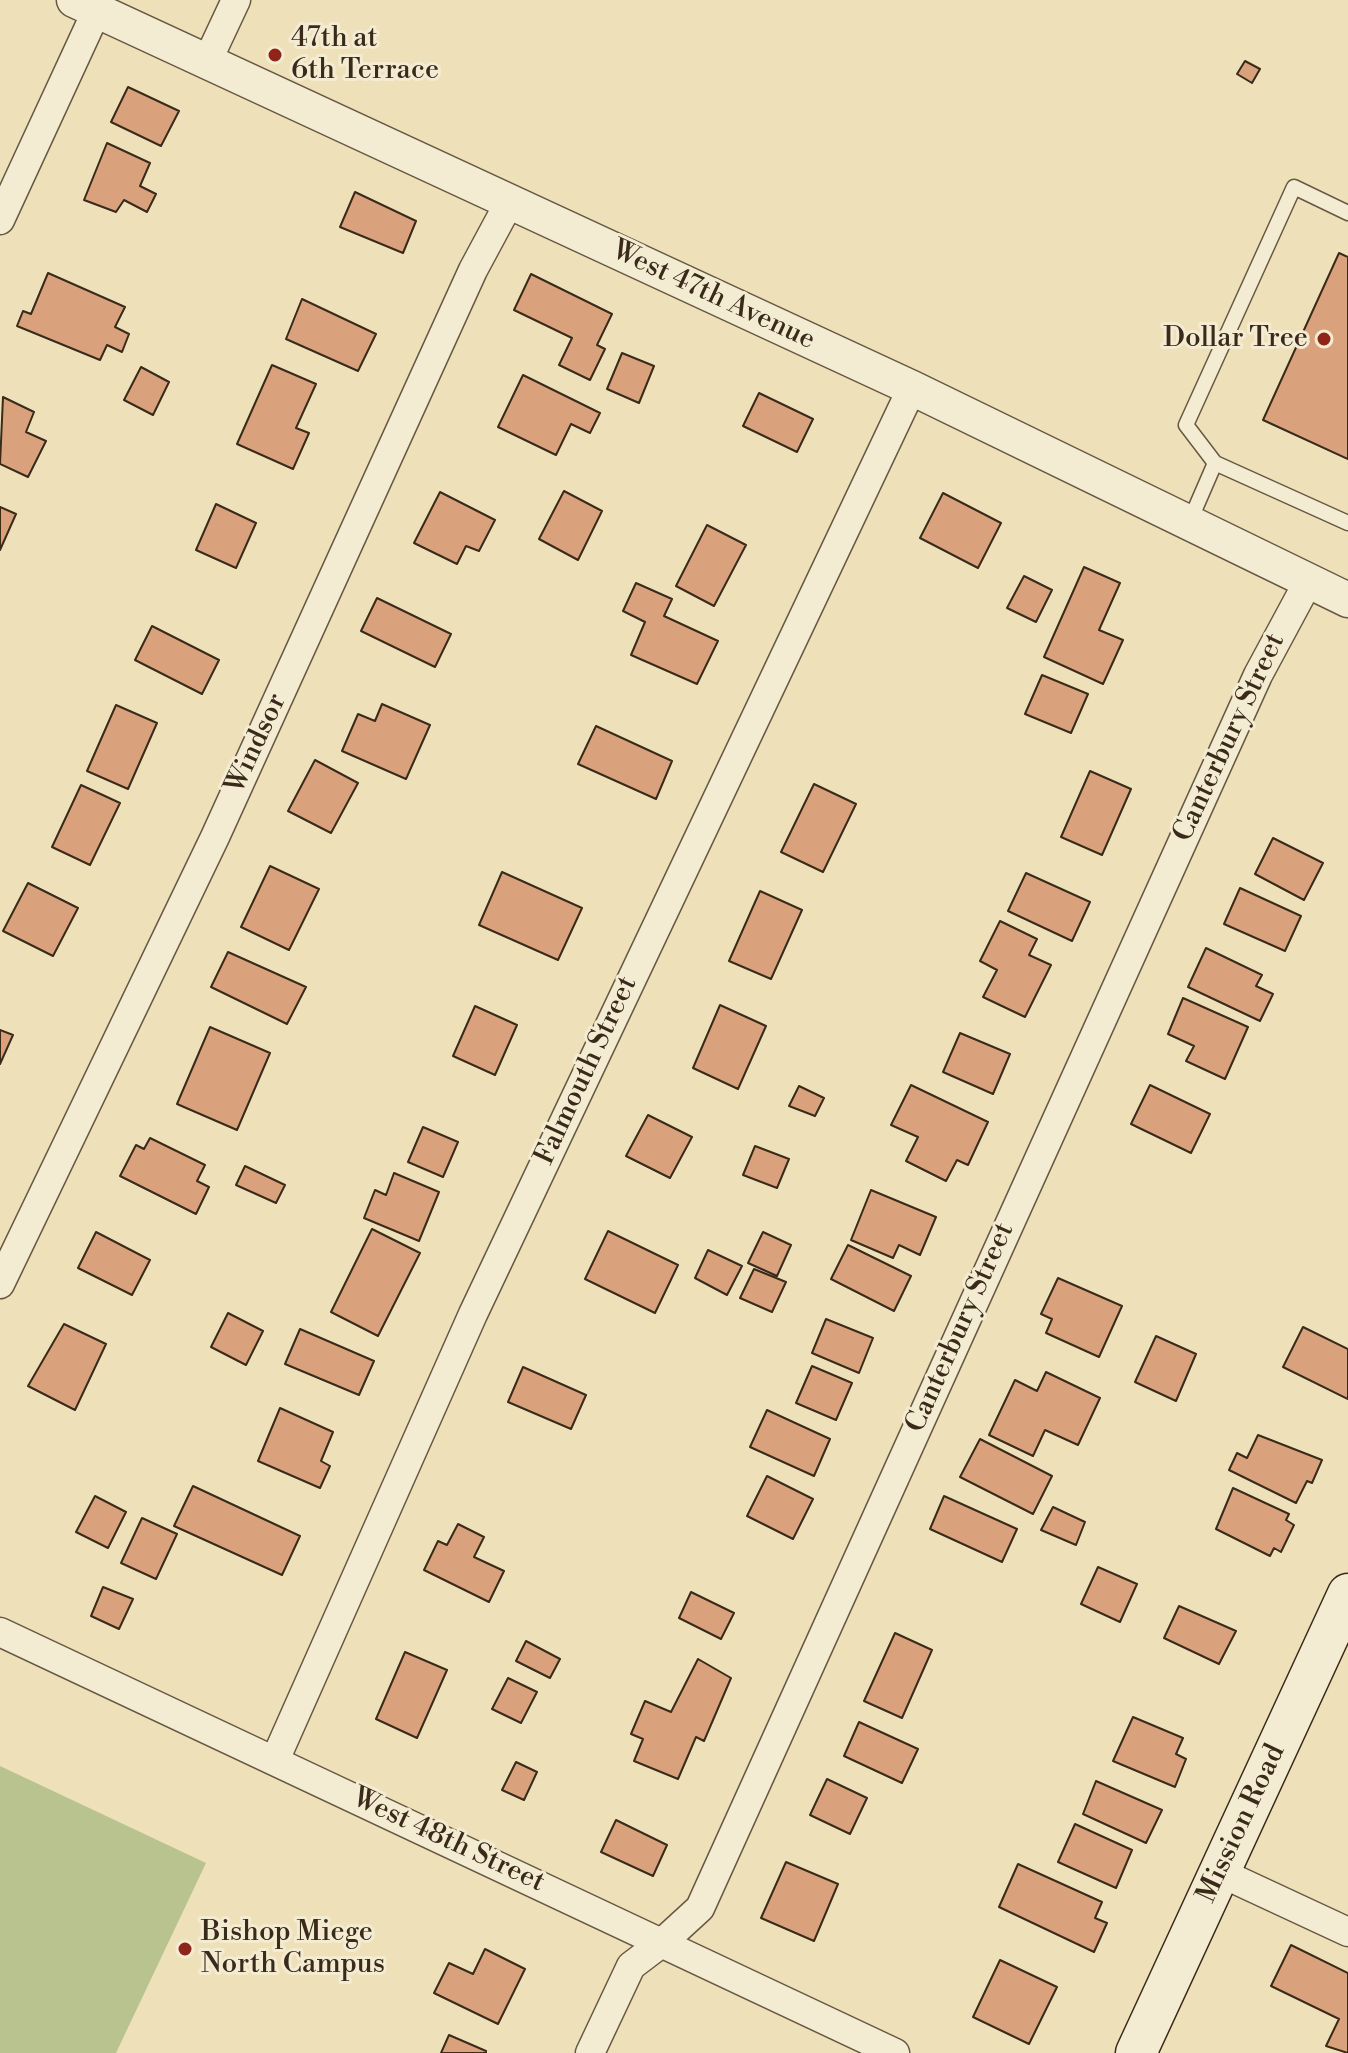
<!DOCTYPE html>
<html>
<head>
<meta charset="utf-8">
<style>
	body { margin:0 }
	canvas { display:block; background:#eee1ba }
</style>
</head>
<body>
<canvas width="1348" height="2053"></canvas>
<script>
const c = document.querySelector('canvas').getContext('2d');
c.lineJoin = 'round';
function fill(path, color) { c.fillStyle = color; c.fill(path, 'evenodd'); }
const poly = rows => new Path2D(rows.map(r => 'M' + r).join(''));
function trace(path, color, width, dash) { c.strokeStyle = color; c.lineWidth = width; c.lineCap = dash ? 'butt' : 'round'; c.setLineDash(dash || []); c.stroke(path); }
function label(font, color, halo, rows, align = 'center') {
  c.font = font + ' "Libre Bodoni",serif'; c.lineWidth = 6; c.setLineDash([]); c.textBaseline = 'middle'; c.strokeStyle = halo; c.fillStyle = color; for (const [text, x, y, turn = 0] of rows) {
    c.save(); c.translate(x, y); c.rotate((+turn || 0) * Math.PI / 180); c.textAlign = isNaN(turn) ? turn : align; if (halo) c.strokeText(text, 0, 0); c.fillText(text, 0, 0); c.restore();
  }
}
const green = poly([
	[0,1766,206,1863,116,2053,0,2053]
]);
const building = poly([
	[1245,61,1260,69,1252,83,1237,74,1245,61],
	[128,87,179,111,161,146,111,122,128,87],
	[107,143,150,163,140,186,156,194,147,212,124,200,116,212,84,200,107,143],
	[355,192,416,221,403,253,340,227,355,192],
	[1339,253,1348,257,1348,459,1263,420,1339,253],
	[48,273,125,307,115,327,129,334,122,352,107,345,100,360,17,326,23,311,31,314,48,273],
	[531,274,612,314,597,345,605,349,590,380,559,365,572,338,514,310,531,274],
	[302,299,376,334,358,371,286,339,302,299],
	[622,353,654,366,639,403,607,389,622,353],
	[272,365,316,384,296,428,309,433,293,469,237,444,272,365],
	[141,367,169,382,153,415,124,400,141,367],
	[523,375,600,413,590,433,571,424,556,455,498,427,523,375],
	[759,393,813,419,797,452,743,426,759,393],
	[3,397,34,412,26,432,46,441,28,477,0,464,3,397],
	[564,491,602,511,578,560,539,539,564,491],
	[440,492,495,520,479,551,466,546,457,564,414,543,440,492],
	[943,493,1001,523,978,568,920,538,943,493],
	[216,504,256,523,236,568,196,550,216,504],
	[0,507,16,514,0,550,0,507],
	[707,525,746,545,714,606,676,586,707,525],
	[1084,567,1120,583,1099,630,1123,640,1103,684,1044,657,1084,567],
	[1024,576,1052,590,1036,622,1007,608,1024,576],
	[636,583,672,599,664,616,718,641,697,684,631,655,645,622,623,611,636,583],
	[377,598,451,634,435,667,361,631,377,598],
	[152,626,219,660,202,694,135,660,152,626],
	[1042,675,1088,694,1071,733,1025,714,1042,675],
	[382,704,430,725,406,779,342,751,358,714,375,721,382,704],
	[116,705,157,723,128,789,87,771,116,705],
	[596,726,672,761,656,799,578,764,596,726],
	[315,760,358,783,331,833,288,811,315,760],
	[1090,771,1131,789,1102,855,1061,837,1090,771],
	[814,784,856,804,823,872,781,852,814,784],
	[81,785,120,803,90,865,52,847,81,785],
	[1273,838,1323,863,1304,900,1255,874,1273,838],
	[270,866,319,889,289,950,241,927,270,866],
	[502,872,582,908,558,960,479,925,502,872],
	[1026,873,1090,902,1072,941,1008,911,1026,873],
	[28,883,78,908,53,956,3,931,28,883],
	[1240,888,1301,916,1285,951,1224,924,1240,888],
	[760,891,802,910,771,979,729,961,760,891],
	[1000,921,1037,939,1029,955,1051,965,1025,1017,983,997,997,970,980,961,1000,921],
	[1206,948,1262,975,1256,986,1273,994,1260,1021,1188,987,1206,948],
	[228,952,306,987,287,1024,211,987,228,952],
	[1183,998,1248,1027,1225,1079,1186,1061,1194,1046,1168,1034,1183,998],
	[720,1005,766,1026,738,1089,693,1068,720,1005],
	[475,1006,517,1025,495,1075,453,1056,475,1006],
	[210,1027,270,1053,237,1130,177,1104,210,1027],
	[0,1030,13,1035,0,1064,0,1030],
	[960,1033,1010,1054,993,1094,943,1072,960,1033],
	[911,1085,988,1122,968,1165,957,1160,946,1181,906,1161,918,1137,891,1125,911,1085],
	[1150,1085,1210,1114,1191,1153,1131,1124,1150,1085],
	[799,1086,824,1098,815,1116,789,1106,799,1086],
	[648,1115,692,1137,670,1178,626,1156,648,1115],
	[423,1127,458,1142,443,1177,408,1162,423,1127],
	[150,1138,205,1165,197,1181,209,1187,196,1214,120,1176,136,1145,144,1149,150,1138],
	[755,1146,789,1159,777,1188,743,1175,755,1146],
	[245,1166,285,1185,276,1203,236,1185,245,1166],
	[394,1173,439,1192,419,1241,364,1218,375,1190,386,1195,394,1173],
	[871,1190,936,1217,920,1255,899,1245,893,1258,851,1240,871,1190],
	[372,1229,420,1253,378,1336,331,1312,372,1229],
	[608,1231,678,1265,655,1313,585,1279,608,1231],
	[96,1232,150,1260,132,1295,78,1268,96,1232],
	[763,1232,791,1245,777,1276,748,1263,763,1232],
	[848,1245,911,1276,894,1311,831,1279,848,1245],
	[708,1250,742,1266,727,1295,695,1278,708,1250],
	[754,1269,786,1282,772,1312,740,1298,754,1269],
	[1058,1278,1122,1306,1099,1357,1046,1333,1052,1319,1041,1314,1058,1278],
	[228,1313,263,1331,246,1365,211,1347,228,1313],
	[826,1319,873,1338,859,1373,812,1353,826,1319],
	[64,1324,106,1344,75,1410,28,1386,64,1324],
	[1303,1327,1348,1349,1348,1399,1283,1367,1303,1327],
	[300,1329,374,1361,359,1395,285,1364,300,1329],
	[1156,1336,1196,1354,1176,1401,1135,1382,1156,1336],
	[812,1366,852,1383,836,1420,796,1403,812,1366],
	[523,1367,586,1395,571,1429,508,1402,523,1367],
	[1046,1372,1100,1398,1078,1445,1045,1430,1033,1456,989,1435,1015,1380,1037,1391,1046,1372],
	[280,1408,333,1432,321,1461,330,1466,320,1488,258,1461,280,1408],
	[767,1410,830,1439,814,1476,750,1447,767,1410],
	[1258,1435,1322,1460,1312,1483,1307,1481,1296,1503,1229,1470,1237,1453,1247,1458,1258,1435],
	[980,1439,1052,1476,1033,1514,960,1477,980,1439],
	[767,1476,813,1499,793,1539,747,1516,767,1476],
	[193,1486,300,1536,282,1575,174,1526,193,1486],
	[1233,1488,1289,1514,1286,1520,1294,1525,1281,1552,1274,1548,1270,1556,1216,1529,1233,1488],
	[95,1496,126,1512,108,1548,76,1532,95,1496],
	[944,1496,1017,1529,1002,1562,930,1529,944,1496],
	[1053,1507,1085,1522,1076,1545,1041,1530,1053,1507],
	[142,1518,177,1534,156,1579,121,1563,142,1518],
	[458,1524,484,1537,474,1557,504,1571,489,1602,424,1570,438,1541,447,1545,458,1524],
	[1098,1567,1137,1584,1120,1622,1081,1604,1098,1567],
	[103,1587,133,1599,119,1629,91,1616,103,1587],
	[691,1592,734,1613,721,1639,679,1618,691,1592],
	[1179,1606,1236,1631,1219,1664,1164,1638,1179,1606],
	[895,1633,932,1650,902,1718,864,1701,895,1633],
	[526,1641,560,1659,550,1678,516,1661,526,1641],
	[405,1652,447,1670,417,1738,376,1719,405,1652],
	[698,1659,731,1678,704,1741,696,1737,678,1779,634,1761,643,1739,631,1734,645,1701,671,1712,698,1659],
	[508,1678,537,1692,521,1723,492,1709,508,1678],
	[1133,1717,1183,1738,1176,1754,1186,1759,1175,1787,1113,1761,1133,1717],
	[859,1722,918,1749,902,1783,844,1756,859,1722],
	[516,1762,537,1772,524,1800,502,1790,516,1762],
	[827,1779,867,1798,850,1834,810,1815,827,1779],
	[1096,1781,1162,1810,1146,1843,1083,1814,1096,1781],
	[616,1820,667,1845,653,1876,601,1852,616,1820],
	[1075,1824,1132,1850,1116,1888,1058,1862,1075,1824],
	[786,1862,838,1884,814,1941,761,1918,786,1862],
	[1018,1864,1102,1902,1095,1918,1107,1923,1094,1952,999,1907,1018,1864],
	[1291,1945,1348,1973,1348,2053,1326,2046,1339,2019,1271,1986,1291,1945],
	[485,1949,525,1969,498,2024,434,1993,449,1963,473,1974,485,1949],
	[1000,1960,1057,1987,1029,2044,973,2017,1000,1960],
	[449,2035,486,2051,486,2053,441,2053,449,2035]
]);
const service = poly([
	[1215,463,1348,523],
	[1189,523,1215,463,1186,425,1294,187,1348,213]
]);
const minor = poly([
	[206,64,236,0],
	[0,220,97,10],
	[0,1284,215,837,473,270,509,203],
	[0,1632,895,2053],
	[275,1760,473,1314,912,388],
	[1219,1872,1348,1932],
	[590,2053,631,1966,664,1941,700,1908,1258,675,1308,582]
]);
const tertiary = poly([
	[74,0,912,388,1348,600]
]);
const secondary = poly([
	[1136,2053,1348,1594]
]);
const markers = [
	[275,55,8,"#8f2418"],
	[1324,339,8,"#8f2418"],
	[185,1949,8,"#8f2418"]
];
const poiNames = [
	["47th at",291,39],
	["6th Terrace",291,71],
	["Dollar Tree",1308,339,"right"],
	["Bishop Miege",201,1933],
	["North Campus",201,1965]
];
const streetNames = [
	["West 47th Avenue",713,296,25],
	["Canterbury Street",1230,738,-65],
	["Windsor",257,744,-65],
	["Falmouth Street",587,1071,-65],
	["Canterbury Street",961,1328,-66],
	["Mission Road",1242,1824,-65],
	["West 48th Street",448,1841,25]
];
fill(green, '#b8c390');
fill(building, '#d9a27d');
trace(building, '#392a1a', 2);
trace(service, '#665842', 17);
trace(minor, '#665842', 31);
trace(tertiary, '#665842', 37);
trace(secondary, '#392a1a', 43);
trace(service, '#f4ecd2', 14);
trace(minor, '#f4ecd2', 28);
trace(tertiary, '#f4ecd2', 34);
trace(secondary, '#f4ecd2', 40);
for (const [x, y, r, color] of markers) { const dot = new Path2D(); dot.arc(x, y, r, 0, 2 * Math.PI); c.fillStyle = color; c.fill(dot); trace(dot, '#f4ecd2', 3); }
label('28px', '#392a1a', '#f4ecd2', poiNames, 'left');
label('28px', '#392a1a', '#f4ecd2', streetNames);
</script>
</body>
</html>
